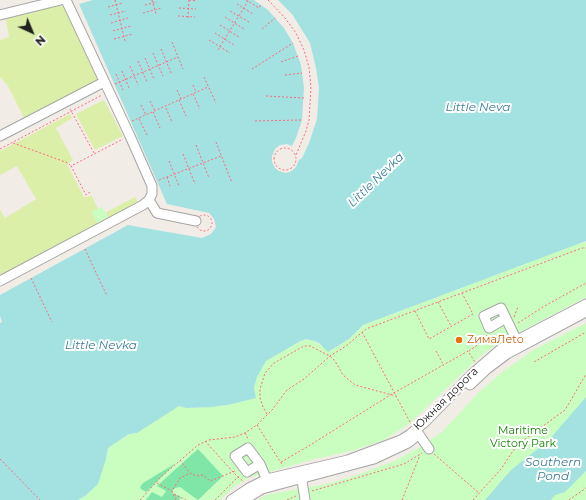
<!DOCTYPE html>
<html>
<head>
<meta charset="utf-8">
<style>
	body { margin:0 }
	#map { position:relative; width:586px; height:500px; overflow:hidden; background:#f2ece6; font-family:Montserrat,sans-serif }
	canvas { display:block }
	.north { position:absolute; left:12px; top:12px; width:40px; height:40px; -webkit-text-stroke:3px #fff; paint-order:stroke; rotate:136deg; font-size:11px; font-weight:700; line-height:16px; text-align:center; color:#212121 }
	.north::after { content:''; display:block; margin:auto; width:14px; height:18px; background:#212121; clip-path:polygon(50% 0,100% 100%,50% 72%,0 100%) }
</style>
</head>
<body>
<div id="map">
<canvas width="586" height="500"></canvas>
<div class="north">N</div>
</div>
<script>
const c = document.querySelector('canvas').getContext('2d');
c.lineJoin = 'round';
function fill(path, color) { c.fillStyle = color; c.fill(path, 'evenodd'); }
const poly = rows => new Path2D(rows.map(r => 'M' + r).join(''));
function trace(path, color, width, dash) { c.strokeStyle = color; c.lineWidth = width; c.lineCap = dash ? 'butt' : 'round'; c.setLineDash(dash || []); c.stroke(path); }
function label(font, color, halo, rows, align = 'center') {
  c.font = font + ' Montserrat,sans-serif'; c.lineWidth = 4; c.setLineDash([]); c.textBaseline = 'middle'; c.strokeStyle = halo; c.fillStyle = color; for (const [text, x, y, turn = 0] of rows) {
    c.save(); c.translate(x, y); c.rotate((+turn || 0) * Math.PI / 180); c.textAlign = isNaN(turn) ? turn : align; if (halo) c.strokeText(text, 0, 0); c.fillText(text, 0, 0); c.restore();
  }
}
const grass = poly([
	[60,5,67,8,99,81,25,120,8,86,0,77,0,40,9,37,6,19],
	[104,100,123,136,95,150,76,114],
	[70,114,72,118,56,128,73,160,67,164,84,197,92,196,98,209,92,212,107,217,105,213,135,197,138,203,0,277,0,210,5,218,36,199,17,166,0,175,0,151]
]);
const park = poly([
	[102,207,108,217,97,223,92,212],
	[582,242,586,243,586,297,496,345,484,353,409,424,382,441,351,451,315,459,248,478,234,487,220,500,78,500,85,496,106,459,108,448,129,434,137,433,170,411,179,406,186,408,196,408,232,404,243,401,254,388,257,377,266,361,299,342,306,339,314,341,326,349,349,339,363,325],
	[586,323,586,500,258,500,266,495,331,483,354,476,392,462,420,447,442,432,479,392,501,373,533,350]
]);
const pitch = poly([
	[198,449,223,476,198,500,180,487,175,488,172,491,172,493,181,497,179,500,146,500,152,492,162,497,166,491,157,486],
	[176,463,146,492,141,489,140,487,143,483]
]);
const water = poly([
	[93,0,254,0,268,10,284,28,293,43,301,65,304,88,302,120,296,138,292,146,287,144,280,145,275,149,272,156,272,162,275,168,279,171,285,173,290,172,296,167,299,160,302,158,309,143,317,119,319,88,316,68,310,43,292,14,278,0,586,0,586,241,363,325,349,339,328,352,319,343,314,341,306,339,299,342,266,361,257,377,254,388,256,398,232,404,212,407,186,408,179,406,137,433,129,434,108,448,106,459,98,484,85,496,78,500,0,500,0,323,2,322,0,316,0,295,128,225,202,238,211,234,216,227,214,219,209,213,167,204,79,4],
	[586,397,586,471,565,492,555,495,551,500,485,500,511,470,549,440]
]);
const path = poly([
	[115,0,125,41],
	[152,0,156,14],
	[189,0,197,1],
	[246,0,259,8,261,4],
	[268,0,285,18,296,33,304,50,309,67,311,88,309,120,306,131,296,155],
	[237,4,253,14],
	[145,5,157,2],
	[108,7,123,3],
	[179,8,196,9],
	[230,11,249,22],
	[143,13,162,8],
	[110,15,126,11],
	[178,16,195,17],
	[225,17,244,29],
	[188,18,189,0],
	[111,23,128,18],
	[220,25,239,37],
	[262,29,275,18],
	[113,31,131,26],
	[215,33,234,45],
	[114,39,133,34],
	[209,40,230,53],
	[172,42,183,69],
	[161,49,171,73],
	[218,50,248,1],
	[153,53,163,76],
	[145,58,154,79],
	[138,61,147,82],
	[281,62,298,56],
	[130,66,138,85],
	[252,69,293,43],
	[122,71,129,88],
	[116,74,123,90],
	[285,75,302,73],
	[204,77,216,103],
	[115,84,178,57],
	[193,85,196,92],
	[177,90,181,99],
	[193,94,200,109],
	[266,96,304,98],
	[179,100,186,116],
	[150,101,155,111],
	[141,105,146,115],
	[166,108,172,122],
	[70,109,94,153],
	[153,112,160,128],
	[139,119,147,135],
	[132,121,208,87],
	[255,121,302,120],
	[216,142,232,183],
	[13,143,68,163,71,166],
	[196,145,209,178],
	'274 159a11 11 0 1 1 22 0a11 11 0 1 1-22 0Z',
	[0,149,102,95],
	[183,154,195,184],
	[169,161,179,186],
	[167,177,170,186],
	[159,180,221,156],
	[90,192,86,195,71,166,123,139],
	'196 223a8 8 0 1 1 16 0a8 8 0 1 1-16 0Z',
	[85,249,107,296],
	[31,278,52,322],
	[438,302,451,326],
	[415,311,429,339,473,314,462,293],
	[514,317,518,307],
	[518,323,543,307,586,283],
	[362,332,411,424],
	[436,351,443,364],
	[469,351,487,338,487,335],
	[534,362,586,332],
	[267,414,263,407,260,398,260,389,265,373,274,363,304,346,310,346,330,356,335,361,343,375,355,385,396,396],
	[257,425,283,466],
	[245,433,248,439],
	[205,441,233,472,238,477,240,477],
	[434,454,479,493],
	[0,459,40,500],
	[180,460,189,472],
	[281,462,307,447,392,394,468,351,475,362],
	[157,483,172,491],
	[312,491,404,464,422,453],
	[174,494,186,500],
	[140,500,161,477,198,445,209,440,235,437,245,433,257,425,272,410,287,390,304,379,330,356,346,346,366,329,582,248,586,248],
	[176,500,172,491,180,478,190,473,196,476,203,475,210,481,235,471],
	[215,500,238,477,244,482],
	[287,500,296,496],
	[402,500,420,455],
	[473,500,501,469,517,445,565,410,586,374],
	[569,500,586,488]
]);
const minor = poly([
	[0,15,61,0],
	[0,136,104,82],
	[149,200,157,213,196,221],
	[0,281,143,205,149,200,152,194,152,186,130,136,66,0],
	[506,318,489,328,484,316,501,308,515,337,519,345],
	[470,385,487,369,507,354,586,312],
	[416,430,429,449],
	[260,464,247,472,235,456,248,448,260,464,269,485],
	[301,474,305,500],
	[231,500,249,488,267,479,348,460,401,440,409,435,424,423,471,375,502,348,586,304],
	[244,500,262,489,374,459,408,443,417,436]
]);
const markers = [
	[459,340,4,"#e8710a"]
];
const foodNames = [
	["ZимаЛеtо",467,340]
];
const streetNames = [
	["Южная дорога",446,399,-44]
];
const parkNames = [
	["Maritime",523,431],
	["Victory Park",523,444]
];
const waterNames = [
	["Little Neva",478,107],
	["Little Nevka",376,180,-44],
	["Little Nevka",101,345],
	["Southern",553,462],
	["Pond",553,476]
];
fill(grass, '#dbefa9');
fill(park, '#cafec1');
fill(pitch, '#7fe6a8');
fill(water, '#a4e2e2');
trace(minor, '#a5a5a5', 11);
trace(path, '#ff6a7b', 1, [2, 2]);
trace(minor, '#fff', 9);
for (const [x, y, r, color] of markers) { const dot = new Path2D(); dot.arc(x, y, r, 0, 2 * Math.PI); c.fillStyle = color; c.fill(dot); trace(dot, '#fff', 1.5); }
label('11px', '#c56008', '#fff', foodNames, 'left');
label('11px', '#212121', '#fff', streetNames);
label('11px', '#158404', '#fff', parkNames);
label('italic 12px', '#3a7d97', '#fff', waterNames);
</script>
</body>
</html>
